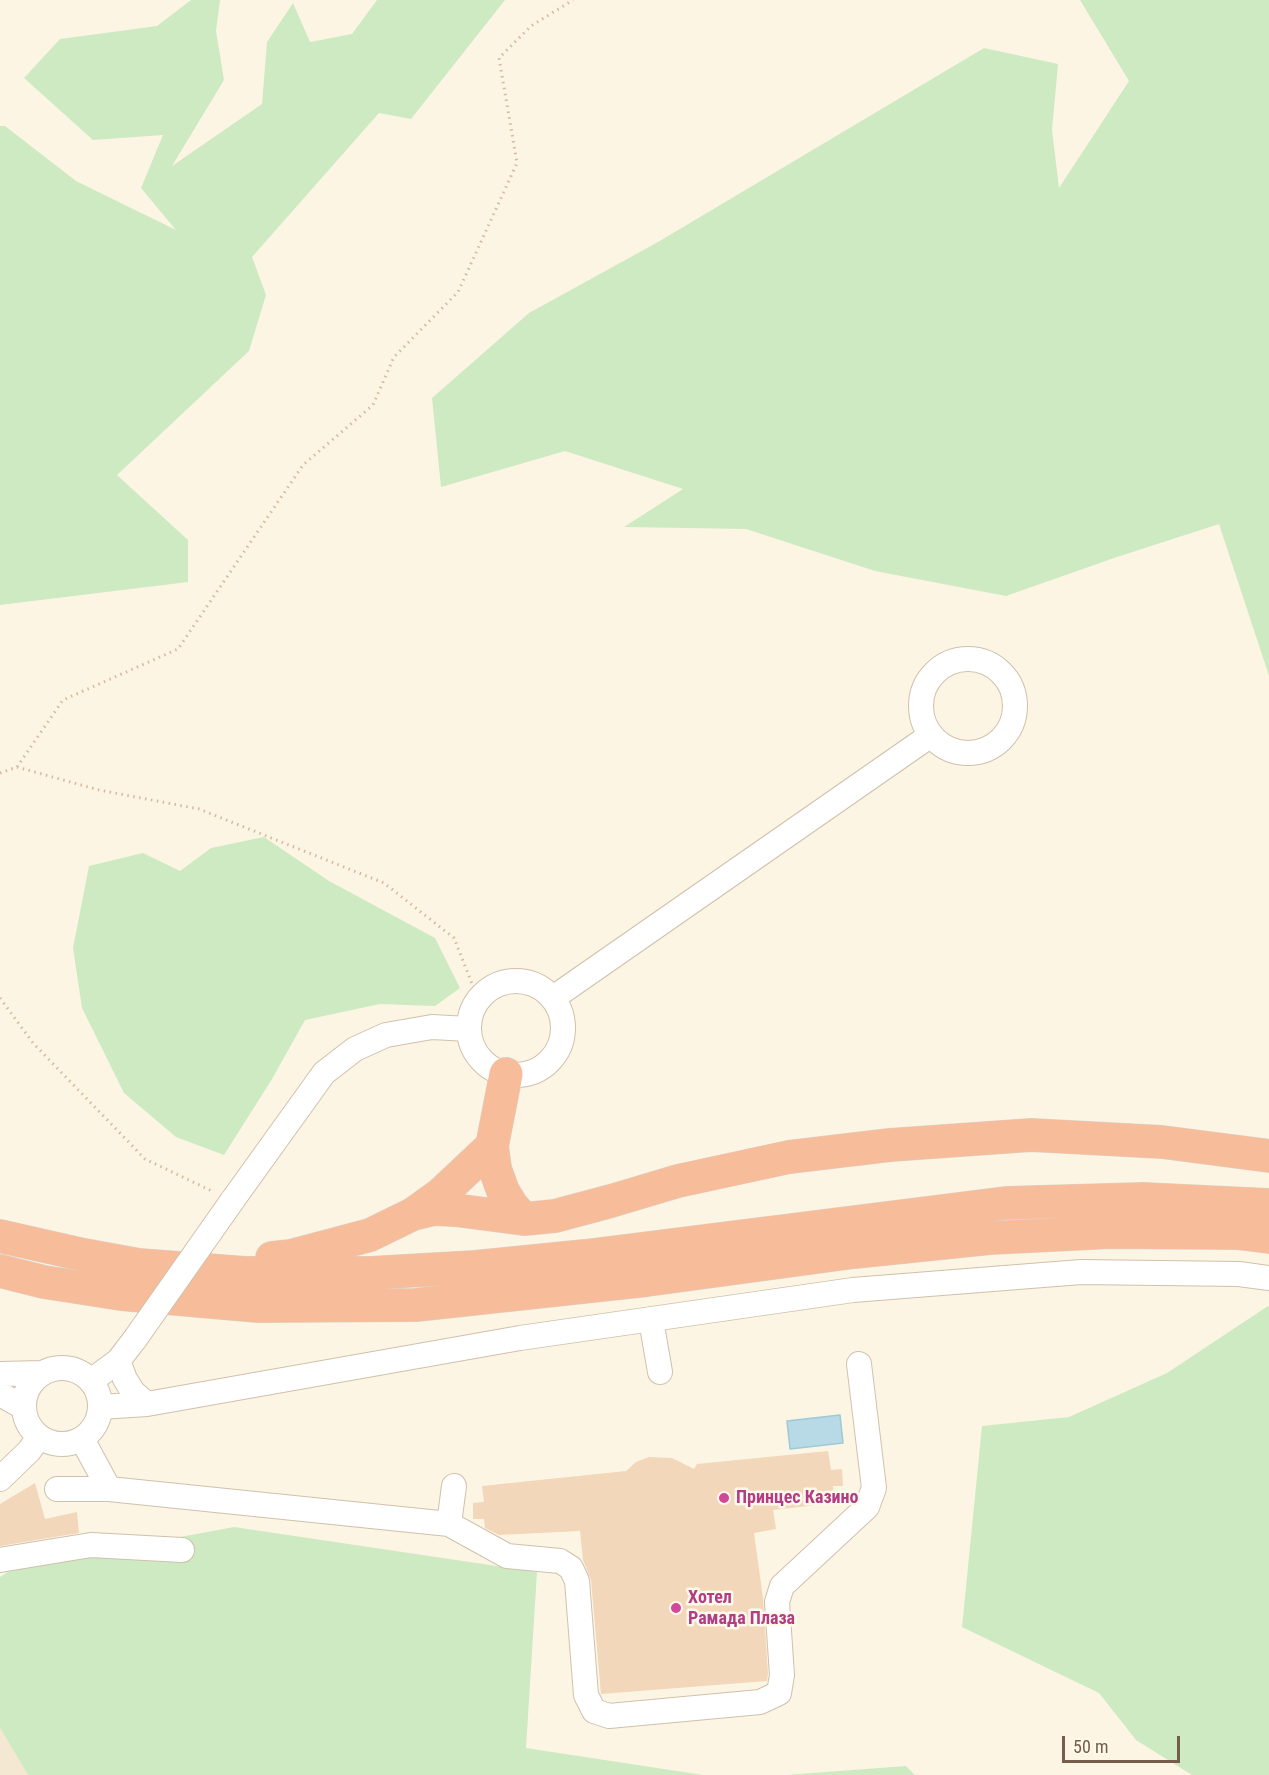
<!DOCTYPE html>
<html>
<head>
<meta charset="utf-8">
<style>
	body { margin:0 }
	#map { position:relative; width:1269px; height:1775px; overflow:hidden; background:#fcf5e3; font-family:"Roboto Condensed",sans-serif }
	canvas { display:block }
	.scale { position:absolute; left:1062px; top:1736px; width:118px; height:27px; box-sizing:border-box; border:3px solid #745d49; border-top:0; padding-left:8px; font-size:18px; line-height:21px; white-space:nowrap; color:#745d49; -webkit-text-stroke:4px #fff9ea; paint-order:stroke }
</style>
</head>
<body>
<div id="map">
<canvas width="1269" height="1775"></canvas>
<div class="scale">50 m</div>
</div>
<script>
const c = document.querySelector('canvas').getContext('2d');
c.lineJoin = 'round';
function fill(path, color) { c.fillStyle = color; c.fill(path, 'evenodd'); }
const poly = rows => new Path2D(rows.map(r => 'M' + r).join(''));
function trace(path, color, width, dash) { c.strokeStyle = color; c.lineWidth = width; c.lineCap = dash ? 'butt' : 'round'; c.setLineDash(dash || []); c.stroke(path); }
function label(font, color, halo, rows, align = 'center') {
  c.font = font + ' "Roboto Condensed",sans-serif'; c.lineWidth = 5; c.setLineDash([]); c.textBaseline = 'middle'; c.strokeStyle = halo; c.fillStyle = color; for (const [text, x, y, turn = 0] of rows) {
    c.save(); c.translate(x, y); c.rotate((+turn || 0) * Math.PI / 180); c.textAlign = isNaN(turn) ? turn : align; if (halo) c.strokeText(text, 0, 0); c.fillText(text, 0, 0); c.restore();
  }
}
const residential = poly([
	[0,1728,28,1775,0,1775]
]);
const green = poly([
	[191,0,220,0,216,31,224,80,172,166,262,104,267,42,293,3,310,42,352,34,377,0,505,0,411,119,379,113,252,257,266,295,249,351,117,475,188,540,188,582,0,605,0,126,5,126,76,181,176,230,141,188,163,135,93,140,24,78,60,39,157,26],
	[1080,0,1269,0,1269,676,1219,524,1114,558,1006,596,875,571,746,529,624,527,683,489,565,451,441,487,432,398,529,313,658,242,984,48,1058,64,1052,130,1059,188,1129,81],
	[264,837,329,881,435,938,460,988,435,1006,380,1004,305,1020,272,1079,224,1155,176,1137,124,1093,82,1008,73,948,89,866,143,853,180,871,211,848],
	[1268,1306,1269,1307,1269,1775,1192,1775,1136,1740,1099,1693,962,1627,982,1426,1069,1417,1167,1373],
	[234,1527,537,1572,526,1748,703,1775,28,1775,0,1728,0,1577,14,1568],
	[906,1766,915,1775,786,1775]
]);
const water = poly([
	[840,1415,843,1443,790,1449,787,1421,840,1415]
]);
const building = poly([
	[828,1451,831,1470,842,1469,843,1486,833,1486,835,1503,773,1510,776,1529,754,1533,763,1598,768,1674,767,1681,601,1694,591,1580,583,1560,580,1531,499,1535,485,1528,484,1519,473,1519,473,1503,484,1502,482,1486,626,1471,636,1462,649,1457,672,1458,694,1469,697,1464],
	[35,1483,45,1519,77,1512,79,1533,0,1546,0,1504]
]);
const path = poly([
	[17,767,63,700,178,649,303,465,373,405,394,357,458,292,517,163,499,58,531,26,573,0],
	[0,773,17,767,99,790,199,809,384,883,454,938,478,999],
	[0,998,33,1043,145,1159,214,1192]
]);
const minor = poly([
	'921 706a47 47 0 1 1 94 0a47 47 0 1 1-94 0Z',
	'469 1028a47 47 0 1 1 94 0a47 47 0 1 1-94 0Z',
	[553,998,931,735],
	[232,1201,324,1073,355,1049,386,1035,432,1027,468,1029],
	[651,1320,660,1372],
	[118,1361,125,1379,133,1392,147,1404],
	'24 1406a38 38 0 1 1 76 0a38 38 0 1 1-76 0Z',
	[0,1374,42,1373],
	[91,1381,118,1361,135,1339],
	[0,1394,23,1407],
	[100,1407,147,1404,520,1338,853,1290,1081,1272,1239,1274,1269,1278],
	[82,1439,109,1489],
	[0,1479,29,1451,39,1437],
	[57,1489,109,1489,449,1524,454,1486],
	[449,1524,507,1556,560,1561,571,1568,577,1581,586,1695,594,1711,609,1716,760,1702,779,1693,782,1675,777,1602,782,1586,867,1507,874,1488,859,1364],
	[0,1560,91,1545,182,1550]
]);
const highway = poly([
	[506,1074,492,1146,495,1169,503,1191,512,1206,524,1219],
	[413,1214,434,1209,455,1210,524,1219,555,1216,611,1201,678,1181,789,1157,890,1145,1031,1135,1162,1142,1269,1156],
	[0,1236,84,1255,139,1265,245,1273,370,1273,475,1267,585,1256,1006,1203,1143,1199,1269,1205],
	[272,1258,291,1256,370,1235,413,1214,441,1194,492,1146],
	[0,1271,44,1282,121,1294,258,1306,416,1305,647,1280,854,1252,990,1238,1111,1232,1237,1233,1269,1237]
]);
const minorBridge = poly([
	[135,1339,232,1201]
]);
const markers = [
	[724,1498,6,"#d1479c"],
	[676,1608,6,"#d1479c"]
];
const hotelNames = [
	["Принцес Казино",736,1498],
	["Хотел",688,1598],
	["Рамада Плаза",688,1619]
];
fill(residential, '#f4e8d2');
fill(green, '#ceeac2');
fill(water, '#b8dae6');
trace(water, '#9ec9d7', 1.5);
fill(building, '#f2d7bb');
trace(minor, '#d0c0ad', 26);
trace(highway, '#dbd5d0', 34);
trace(path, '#d6ba9e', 3, [1.5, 4.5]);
trace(minor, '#fff', 24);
trace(highway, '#f7bc9a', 33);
trace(minorBridge, '#d0c0ad', 26, []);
trace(minorBridge, '#fff', 24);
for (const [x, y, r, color] of markers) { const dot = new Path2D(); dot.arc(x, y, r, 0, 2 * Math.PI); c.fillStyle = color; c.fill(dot); trace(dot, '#fff9ea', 2); }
label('bold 18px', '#b23c85', '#fff9ea', hotelNames, 'left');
</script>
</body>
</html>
